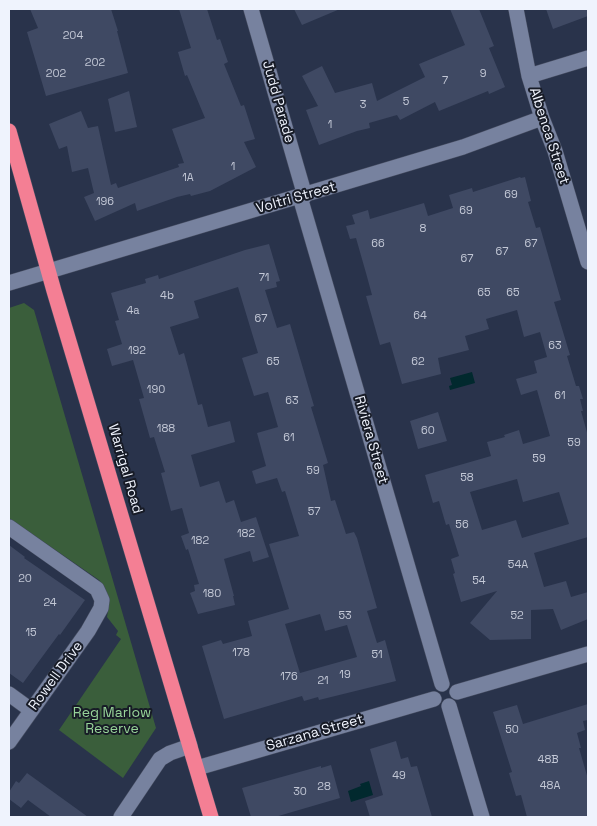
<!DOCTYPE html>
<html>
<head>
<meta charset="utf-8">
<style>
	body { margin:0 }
	#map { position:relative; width:597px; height:826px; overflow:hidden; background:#29334b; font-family:"Space Grotesk",sans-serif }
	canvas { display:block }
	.frame { position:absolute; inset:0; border:10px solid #eff3fd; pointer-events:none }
</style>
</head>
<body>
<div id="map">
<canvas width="597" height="826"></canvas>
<div class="frame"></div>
</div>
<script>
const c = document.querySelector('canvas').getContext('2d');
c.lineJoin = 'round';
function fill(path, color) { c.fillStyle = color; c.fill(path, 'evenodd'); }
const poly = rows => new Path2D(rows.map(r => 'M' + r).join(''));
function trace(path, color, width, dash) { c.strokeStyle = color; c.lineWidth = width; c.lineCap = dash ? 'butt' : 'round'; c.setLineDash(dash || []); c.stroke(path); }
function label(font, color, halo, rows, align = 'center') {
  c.font = font + ' "Space Grotesk",sans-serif'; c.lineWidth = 4; c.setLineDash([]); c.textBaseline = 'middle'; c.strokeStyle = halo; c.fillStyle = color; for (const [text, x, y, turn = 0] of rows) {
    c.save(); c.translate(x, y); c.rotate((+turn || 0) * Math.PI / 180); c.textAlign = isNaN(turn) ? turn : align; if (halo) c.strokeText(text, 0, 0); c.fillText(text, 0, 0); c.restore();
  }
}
const green = poly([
	[24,303,34,310,156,728,123,778,59,730,121,639,116,635,118,631,107,617,109,605,105,588,99,580,9,518,9,308]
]);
const water = poly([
	[472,372,475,383,450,390,449,386,452,385,450,378],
	[369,781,373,795,351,802,348,791,361,786,360,784]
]);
const building = poly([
	[30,9,111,9,118,31,117,31,128,73,46,96,27,32,38,28],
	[179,9,207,9,217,40,220,39,228,62,224,64,241,106,244,105,255,139,244,142,256,167,210,191,191,196,190,194,177,197,137,211,135,203,95,221,84,197,94,193,88,168,72,172,67,146,59,149,49,124,81,111,88,128,98,126,111,185,116,183,118,188,179,167,178,164,184,163,172,129,205,118,187,75,185,76,178,52,191,48],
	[294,9,340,9,302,25],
	[450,9,479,9,494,46,489,48,505,87,489,94,488,91,439,111,435,102,400,120,397,115,369,123,370,128,357,131,319,145,306,110,318,106,302,76,322,66,335,93,372,83,377,101,425,77,419,64,465,45],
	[546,9,588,9,588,16,553,29],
	[129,91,137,127,115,132,108,99],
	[520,177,521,178,525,177,531,201,528,202,536,228,540,227,561,300,554,302,570,355,567,356,576,386,579,386,583,399,580,399,583,411,581,411,588,436,588,537,534,553,544,587,566,581,571,597,588,592,588,619,561,630,553,609,531,610,531,639,490,640,470,623,497,591,461,602,453,574,455,573,451,559,459,556,449,524,446,525,439,501,433,503,425,475,491,456,487,442,505,437,504,435,519,430,523,444,550,436,537,390,521,395,516,379,537,373,534,361,547,357,540,332,524,337,517,310,486,319,489,329,465,336,469,350,438,358,441,374,402,384,390,342,380,345,366,296,372,295,366,273,356,238,350,239,346,226,355,224,352,215,368,210,370,219,424,203,428,216,453,208,449,195,472,188,473,192],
	[517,479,523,502,559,492,569,524,522,538,516,520,482,530,470,492],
	[269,244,280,281,276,282,277,287,265,290,277,328,290,324,292,331,314,406,311,407,328,463,323,465,331,501,335,500,346,534,354,532,357,538,377,608,367,611,377,643,385,640,396,681,319,700,318,697,304,701,302,696,224,719,202,646,221,640,223,644,252,636,248,621,289,609,269,544,299,536,285,491,282,492,277,478,256,484,252,471,266,466,257,433,278,427,268,392,254,396,242,358,258,353,238,287,194,301,199,318,170,327,179,355,184,353,198,405,202,404,208,427,230,421,235,442,191,455,200,487,219,481,226,503,234,500,241,522,256,517,269,557,253,562,250,551,224,559,234,596,233,596,235,605,198,614,190,593,195,591,194,585,199,584,188,549,186,550,181,536,189,533,182,508,171,511,161,473,165,472,154,437,150,438,139,399,144,398,133,360,112,366,107,349,122,344,115,321,119,320,111,293,146,283,145,279,158,275,159,279,245,250],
	[320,614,325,631,347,625,357,657,300,673,285,624],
	[438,412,447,441,418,449,410,421],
	[9,545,25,557,24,558,85,600,60,635,59,634,23,683,9,673],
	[588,704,588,720,583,721,585,730,577,733,581,748,579,748,588,779,588,817,527,817,521,795,516,796,509,773,512,772,493,712,517,705,523,724],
	[396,741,401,759,408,757,411,767,417,766,432,817,370,817,365,801,383,795,370,749],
	[331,765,340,798,275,817,251,817,242,788,321,766,321,768],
	[27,773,88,817,51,817,28,800,21,808,9,799,9,792,16,781,19,783]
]);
const minor = poly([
	[251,9,305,196],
	[516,9,529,76,542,118,555,151,588,262],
	[529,76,588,58],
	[300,197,442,684],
	[9,283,463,147,542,118],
	[9,527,97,589,102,600,101,608,88,631,9,742],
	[457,692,588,654],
	[9,694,31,710],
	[449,706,482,817],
	[197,768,434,699],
	[121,817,160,759,170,753,190,746,186,733]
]);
const highway = poly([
	[9,131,54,291,211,817]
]);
const numberNames = [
	["204",73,36],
	["202",95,63],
	["202",56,74],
	["9",483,74],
	["7",445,81],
	["5",406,102],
	["3",363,105],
	["1",330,125],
	["1",233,167],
	["1A",188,178],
	["69",511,195],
	["196",105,202],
	["69",466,211],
	["8",423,229],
	["66",378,244],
	["67",531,244],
	["67",502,252],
	["67",467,259],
	["71",264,278],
	["65",484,293],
	["65",513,293],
	["4b",167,296],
	["4a",133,311],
	["64",420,316],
	["67",261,319],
	["63",555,346],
	["192",137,351],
	["65",273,362],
	["62",418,362],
	["190",156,390],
	["61",560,396],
	["63",292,401],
	["188",166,429],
	["60",428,431],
	["61",289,438],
	["59",574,443],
	["59",539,459],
	["59",313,471],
	["58",467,478],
	["57",314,512],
	["56",462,525],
	["182",246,534],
	["182",200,541],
	["54A",518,565],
	["20",25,579],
	["54",479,581],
	["180",212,594],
	["24",50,603],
	["53",345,616],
	["52",517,616],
	["15",31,633],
	["178",241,653],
	["51",377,655],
	["19",345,675],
	["176",289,677],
	["21",323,681],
	["50",512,730],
	["48B",548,760],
	["49",399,776],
	["48A",550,786],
	["28",324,787],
	["30",300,792]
];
const streetNames = [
	["Judd Parade",278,102,74],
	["Albenca Street",549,136,72],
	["Voltri Street",296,198,-16],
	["Riviera Street",371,440,74],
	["Warrigal Road",125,469,74],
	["Rowell Drive",56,676,-54],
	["Sarzana Street",315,733,-16]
];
const parkNames = [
	["Reg Marlow",112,713],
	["Reserve",112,729]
];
fill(green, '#3a5e3b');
fill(water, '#01292e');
fill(building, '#3f4963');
trace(minor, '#474e62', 16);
trace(highway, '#474e62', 16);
trace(minor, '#77829f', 15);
trace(highway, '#f47f94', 15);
label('11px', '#c3c8d6', null, numberNames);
label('14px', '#eff3fd', '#171b26', streetNames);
label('14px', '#98d499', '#171b26', parkNames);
</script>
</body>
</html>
